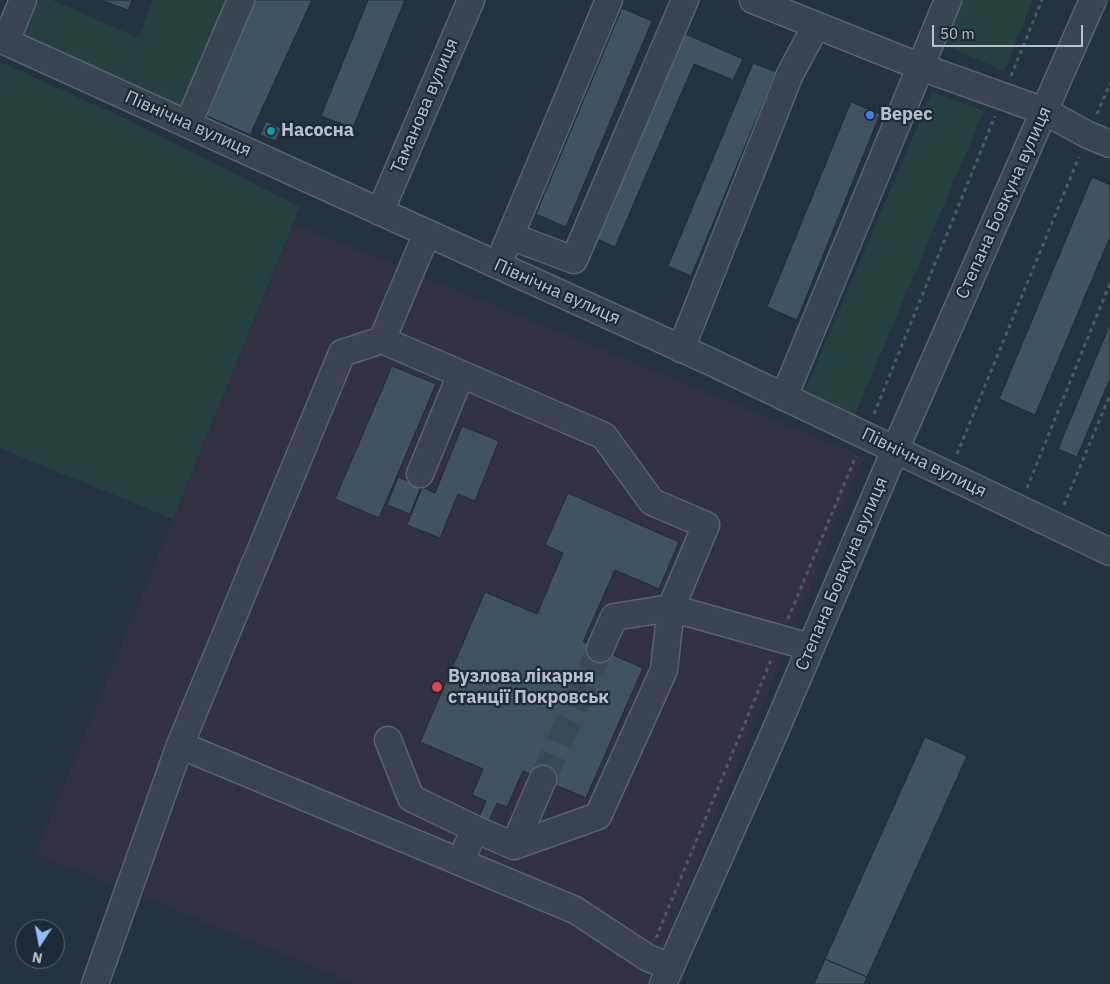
<!DOCTYPE html>
<html>
<head>
<meta charset="utf-8">
<style>
	body { margin:0 }
	#map { position:relative; width:1110px; height:984px; overflow:hidden; background:#253341; font-family:"IBM Plex Sans",sans-serif }
	canvas { display:block }
	.north { position:absolute; left:15px; top:919px; width:50px; height:50px; box-sizing:border-box; background:#1e2a36; border:1px solid #5b6672; border-radius:50%; rotate:191deg; font-size:14px; font-weight:700; line-height:20px; text-align:center; color:#b6c0cb }
	.north::after { content:''; display:block; margin:auto; width:18px; height:22px; background:#8dc0fa; clip-path:polygon(50% 0,100% 100%,50% 72%,0 100%) }
	.scale { position:absolute; left:932px; top:25px; width:151px; height:22px; box-sizing:border-box; border:2px solid #b6c0cb; border-top:0; padding-left:6px; font-size:15px; line-height:18px; white-space:nowrap; color:#b6c0cb; -webkit-text-stroke:4px #1e2a36; paint-order:stroke }
</style>
</head>
<body>
<div id="map">
<canvas width="1110" height="984"></canvas>
<div class="north">N</div>
<div class="scale">50 m</div>
</div>
<script>
const c = document.querySelector('canvas').getContext('2d');
c.lineJoin = 'round';
function fill(path, color) { c.fillStyle = color; c.fill(path, 'evenodd'); }
const poly = rows => new Path2D(rows.map(r => 'M' + r).join(''));
function trace(path, color, width, dash) { c.strokeStyle = color; c.lineWidth = width; c.lineCap = dash ? 'butt' : 'round'; c.setLineDash(dash || []); c.stroke(path); }
function label(font, color, halo, rows, align = 'center') {
  c.font = font + ' "IBM Plex Sans",sans-serif'; c.lineWidth = 4.5; c.setLineDash([]); c.textBaseline = 'middle'; c.strokeStyle = halo; c.fillStyle = color; for (const [text, x, y, turn = 0] of rows) {
    c.save(); c.translate(x, y); c.rotate((+turn || 0) * Math.PI / 180); c.textAlign = isNaN(turn) ? turn : align; if (halo) c.strokeText(text, 0, 0); c.fillText(text, 0, 0); c.restore();
  }
}
const medical = poly([
	[294,224,864,457,648,984,356,984,128,890,36,854]
]);
const green = poly([
	[39,0,52,0,138,38,153,0,227,0,182,107,24,34],
	[959,0,1033,0,1004,71,941,43],
	[0,62,126,119,300,207,173,519,0,448],
	[932,92,984,111,855,414,805,391]
]);
const building = poly([
	[101,0,132,0,128,10,101,0],
	[255,0,312,0,250,135,203,114,255,0],
	[368,0,405,0,353,128,321,116,368,0],
	[622,8,652,21,566,227,536,214,622,8],
	[683,33,743,59,733,80,694,64,615,247,595,238,683,33],
	[753,63,776,72,691,276,668,266,753,63],
	[851,102,880,114,797,320,767,307,851,102],
	[266,121,281,128,276,141,260,135,266,121],
	[1092,177,1110,185,1110,237,1035,415,999,399,1092,177],
	[1110,324,1110,379,1077,457,1058,449,1110,324],
	[392,366,436,384,379,518,335,499,392,366],
	[462,426,499,441,475,501,458,494,440,538,407,525,422,487,435,493,462,426],
	[398,477,421,487,410,514,387,505,398,477],
	[568,493,679,542,659,589,615,570,583,642,643,668,586,798,523,771,507,807,497,803,488,823,478,819,486,801,472,795,483,769,420,742,485,592,537,614,563,553,545,545,568,493],
	[925,737,967,756,867,977,825,959,925,737],
	[825,959,867,977,864,984,814,984,825,959]
]);
const minorTunnel = poly([
	[543,779,600,649]
]);
const path = poly([
	[1011,76,1042,0],
	[1097,114,1110,83],
	[874,414,995,116],
	[957,454,1079,157],
	[1027,488,1110,283],
	[1064,505,1110,395],
	[788,619,856,456],
	[656,938,771,660]
]);
const minor = poly([
	[753,0,921,67,1044,111,1088,135,1110,144],
	[0,39,709,361,1110,552],
	[6,41,23,0],
	[188,124,241,0],
	[380,212,471,0],
	[427,233,382,340,342,353,180,745,575,910,648,958,671,967],
	[510,236,574,260,685,0],
	[503,253,609,0],
	[382,340,461,374,420,474],
	[681,349,790,74,816,26],
	[461,374,604,436,652,502,706,525,671,608,614,617,600,649],
	[784,397,948,0],
	[388,740,411,798,475,829],
	[514,846,598,816,664,670,671,608,810,647],
	[460,862,475,829,514,846,543,779],
	[95,984,180,745],
	[663,984,770,743,895,450,1093,0]
]);
const markers = [
	[870,115,5,"#3f7fe0"],
	[271,131,5,"#0f9aa8"],
	[437,687,6,"#e0444e"]
];
const streetNames = [
	["Таманова вулиця",425,106,-67],
	["Північна вулиця",188,124,24],
	["Степана Бовкуна вулиця",1004,203,-66],
	["Північна вулиця",557,292,24],
	["Північна вулиця",924,463,26],
	["Степана Бовкуна вулиця",842,574,-67]
];
const poiNames = [
	["Верес",880,115],
	["Насосна",281,131],
	["Вузлова лікарня",448,677],
	["станції Покровськ",448,698]
];
fill(medical, '#333242');
fill(green, '#274142');
fill(building, '#415260');
trace(building, '#202c38', 1);
trace(minorTunnel, '#3b4856', 26, [26, 13]);
trace(minor, '#57636e', 29);
trace(path, '#465e5f', 3, [4, 4]);
trace(minor, '#3a4551', 26);
for (const [x, y, r, color] of markers) { const dot = new Path2D(); dot.arc(x, y, r, 0, 2 * Math.PI); c.fillStyle = color; c.fill(dot); trace(dot, '#1e2a36', 2); }
label('18px', '#b6c0cb', '#1e2a36', streetNames);
label('bold 18px', '#b6c0cb', '#1e2a36', poiNames, 'left');
</script>
</body>
</html>
